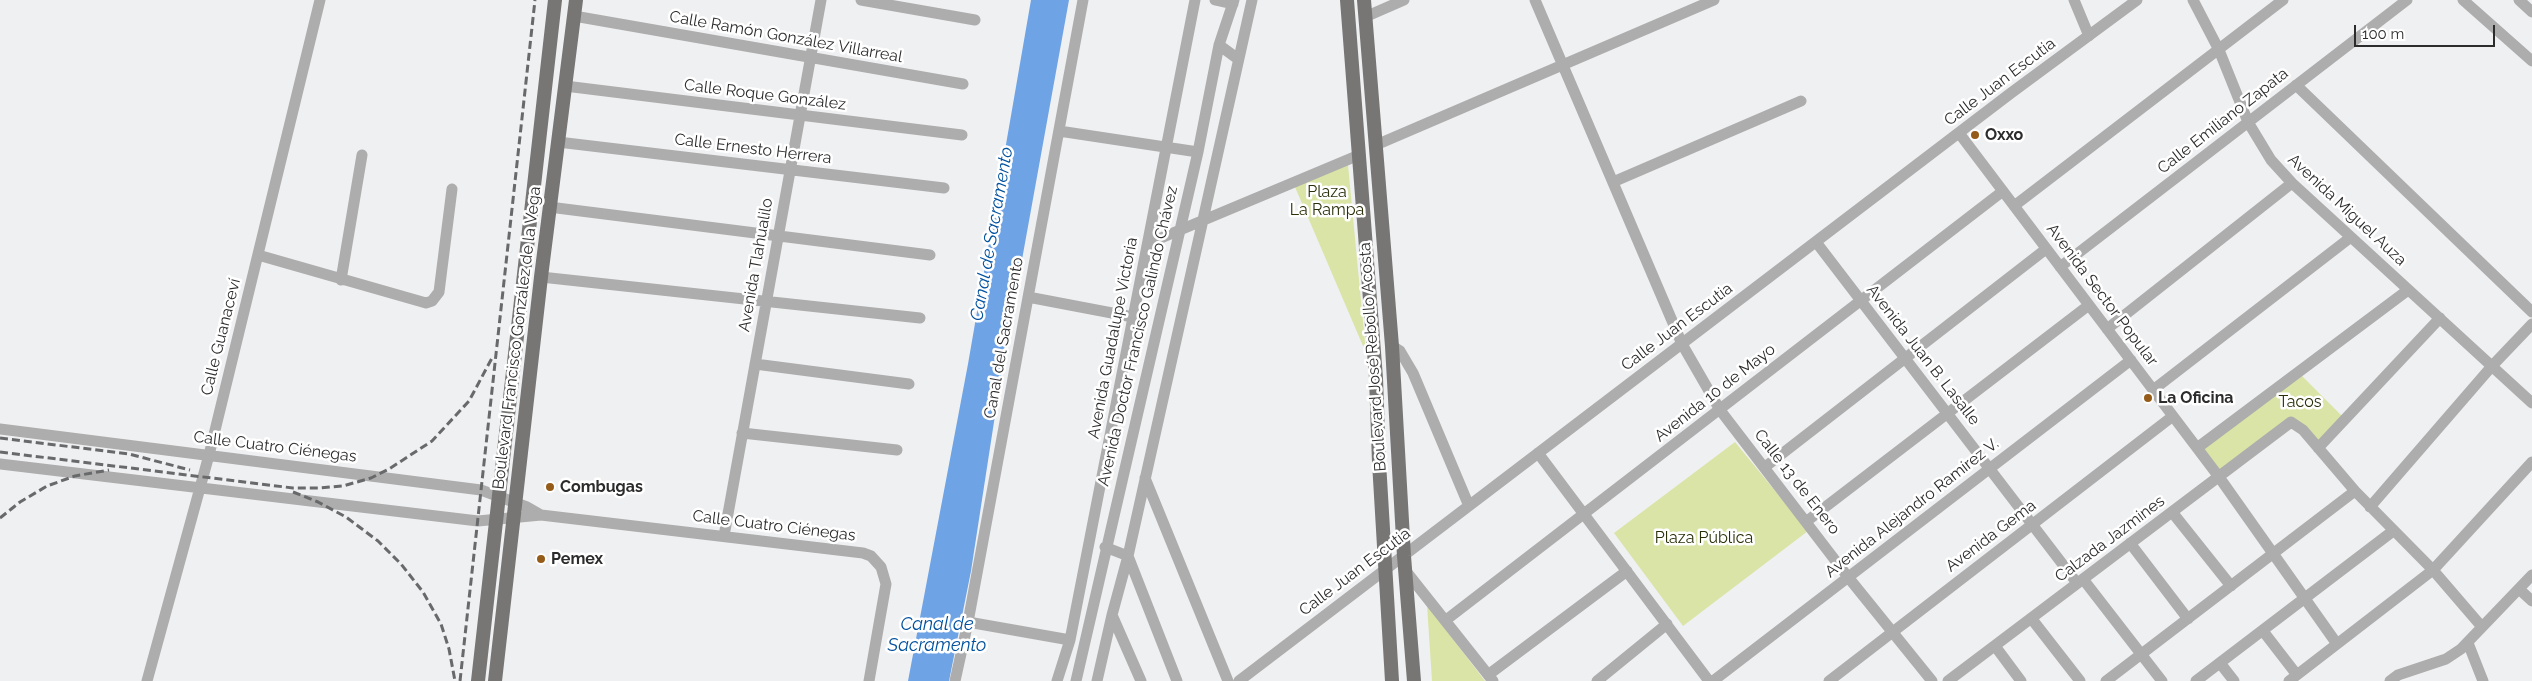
<!DOCTYPE html>
<html>
<head>
<meta charset="utf-8">
<style>
	body { margin:0 }
	#map { position:relative; width:2532px; height:681px; overflow:hidden; background:#eff0f2; font-family:Raleway,sans-serif }
	canvas { display:block }
	.scale { position:absolute; left:2354px; top:25px; width:141px; height:22px; box-sizing:border-box; border:2px solid #2c2c2d; border-top:0; padding-left:6px; font-size:15px; line-height:18px; white-space:nowrap; color:#2c2c2d; -webkit-text-stroke:4px #fff; paint-order:stroke }
</style>
</head>
<body>
<div id="map">
<canvas width="2532" height="681"></canvas>
<div class="scale">100 m</div>
</div>
<script>
const c = document.querySelector('canvas').getContext('2d');
c.lineJoin = 'round';
function fill(path, color) { c.fillStyle = color; c.fill(path, 'evenodd'); }
const poly = rows => new Path2D(rows.map(r => 'M' + r).join(''));
function trace(path, color, width, dash) { c.strokeStyle = color; c.lineWidth = width; c.lineCap = dash ? 'butt' : 'round'; c.setLineDash(dash || []); c.stroke(path); }
function label(font, color, halo, rows, align = 'center') {
  c.font = font + ' Raleway,sans-serif'; c.lineWidth = 5; c.setLineDash([]); c.textBaseline = 'middle'; c.strokeStyle = halo; c.fillStyle = color; for (const [text, x, y, turn = 0] of rows) {
    c.save(); c.translate(x, y); c.rotate((+turn || 0) * Math.PI / 180); c.textAlign = isNaN(turn) ? turn : align; if (halo) c.strokeText(text, 0, 0); c.fillText(text, 0, 0); c.restore();
  }
}
const green = poly([
	[1348,165,1366,353,1295,187],
	[2302,376,2344,418,2318,446,2295,422,2218,472,2201,448],
	[1735,442,1808,531,1683,626,1614,533],
	[1427,605,1485,681,1432,681]
]);
const water = poly([
	[1031,0,1069,0,1002,370,971,571,949,681,908,681,968,364]
]);
const minor = poly([
	[861,0,975,20],
	[1215,0,1233,4],
	[1535,0,1682,344,1720,410,1848,577,1932,681],
	[2074,0,2089,36],
	[2193,0,2219,50,2248,122,2271,160,2292,183,2532,403],
	[2463,0,2532,61],
	[2519,0,2532,12],
	[574,16,963,84],
	[1365,17,1404,0],
	[1219,45,1238,59],
	[2296,85,2532,312],
	[565,86,962,135],
	[1059,131,1198,152],
	[1959,133,2219,477,2337,644],
	[558,142,944,188],
	[1376,145,1714,0],
	[1613,182,1801,101],
	[2014,206,2283,0],
	[549,207,930,255],
	[1816,242,2077,583],
	[1149,243,1359,155],
	[258,255,426,303,432,301,439,292,452,189],
	[2060,267,2407,0],
	[541,277,920,318],
	[341,280,362,155],
	[1028,297,1133,317],
	[2107,329,2292,183],
	[1392,346,1400,351,1413,373,1469,506],
	[755,364,909,384],
	[2153,390,2351,237],
	[0,429,481,490,527,507,541,515],
	[742,433,897,450],
	[2197,448,2408,290],
	[2318,448,2440,318],
	[1538,453,1709,681],
	[0,464,478,521,541,515,863,553,871,556,881,567,886,584,869,681],
	[1765,467,2046,249],
	[1145,478,1228,681],
	[2370,507,2492,366,2532,324],
	[2172,512,2231,586],
	[1807,521,2089,305],
	[724,536,821,0],
	[2130,543,2188,619],
	[1105,547,1128,556,1177,681],
	[1405,570,1493,681],
	[2083,579,2162,681],
	[2519,589,2532,601],
	[1112,615,1141,681],
	[2031,618,2080,681],
	[1446,620,2003,191],
	[968,622,1070,640],
	[2263,631,2297,675],
	[2468,643,2483,681],
	[1995,646,2021,681],
	[2220,663,2234,681],
	[1488,675,1627,571],
	[147,681,209,455,320,0],
	[955,681,968,622,1083,0],
	[1057,681,1070,640,1195,0],
	[1076,681,1198,152,1219,45,1234,0],
	[1097,681,1112,615,1128,556,1252,0],
	[1239,681,2011,93,2137,0],
	[1597,681,1667,624],
	[1713,681,2131,360],
	[1829,681,2173,416],
	[1948,681,2291,422,2303,430,2355,491,2433,570,2482,627],
	[2106,681,2355,491],
	[2196,681,2393,531],
	[2289,681,2433,570,2532,462],
	[2390,681,2398,675,2446,659,2461,649,2532,575]
]);
const major = poly([
	[1347,0,1376,378,1379,462,1392,681],
	[1364,0,1392,346,1404,556,1414,681],
	[478,681,555,0],
	[495,681,541,277,576,0]
]);
const rail = poly([
	[0,438,129,454,190,470],
	[0,452,293,488,319,488,343,486,371,478,389,469,432,441,469,401,492,358],
	[293,492,318,502,346,517,378,541,401,564,423,592,441,624,449,649,455,681],
	[0,518,20,502,47,486,75,476,109,470],
	[460,681,535,0]
]);
const markers = [
	[1975,135,5,"#955b18"],
	[2148,398,5,"#955b18"],
	[550,487,5,"#955b18"],
	[541,559,5,"#955b18"]
];
const streetNames = [
	["Calle Ramón González Villarreal",786,37,10],
	["Calle Juan Escutia",2000,82,-37],
	["Calle Roque González",765,95,7],
	["Calle Emiliano Zapata",2223,121,-38],
	["Calle Ernesto Herrera",753,149,7],
	["Avenida Miguel Auza",2347,210,43],
	["Avenida Tlahualilo",756,265,-80],
	["Avenida Sector Popular",2102,295,53],
	["Calle Juan Escutia",1677,327,-37],
	["Avenida Doctor Francisco Galindo Chávez",1138,336,-77],
	["Calle Guanaceví",221,337,-76],
	["Boulevard Francisco González de la Vega",517,338,-83],
	["Canal del Sacramento",1004,338,-80],
	["Avenida Guadalupe Victoria",1113,338,-79],
	["Avenida Juan B. Lasalle",1923,355,52],
	["Boulevard José Rebollo Acosta",1373,357,-94],
	["Avenida 10 de Mayo",1715,393,-38],
	["Calle Cuatro Ciénegas",275,447,7],
	["Calle 13 de Enero",1797,482,52],
	["Avenida Alejandro Ramírez V.",1912,508,-38],
	["Calle Cuatro Ciénegas",774,526,7],
	["Avenida Gema",1991,536,-37],
	["Calzada Jazmines",2110,539,-37],
	["Calle Juan Escutia",1355,572,-37]
];
const poiNames = [
	["Oxxo",1985,135],
	["La Oficina",2158,398],
	["Combugas",560,487],
	["Pemex",551,559]
];
const parkNames = [
	["Plaza",1327,192],
	["La Rampa",1327,210],
	["Tacos",2300,402],
	["Plaza Pública",1704,538]
];
const waterNames = [
	["Canal de Sacramento",992,234,-80],
	["Canal de",937,625],
	["Sacramento",937,646]
];
fill(green, '#dae4a7');
fill(water, '#6ea3e5');
trace(minor, '#aeadad', 11);
trace(major, '#777675', 14);
trace(rail, '#68696a', 3, [8, 4]);
for (const [x, y, r, color] of markers) { const dot = new Path2D(); dot.arc(x, y, r, 0, 2 * Math.PI); c.fillStyle = color; c.fill(dot); trace(dot, '#fff', 2); }
label('16px', '#2c2c2d', '#fff', streetNames);
label('bold 16px', '#2c2c2d', '#fff', poiNames, 'left');
label('16px', '#2b2f09', '#fff', parkNames);
label('italic 18px', '#01519e', '#fff', waterNames);
</script>
</body>
</html>
